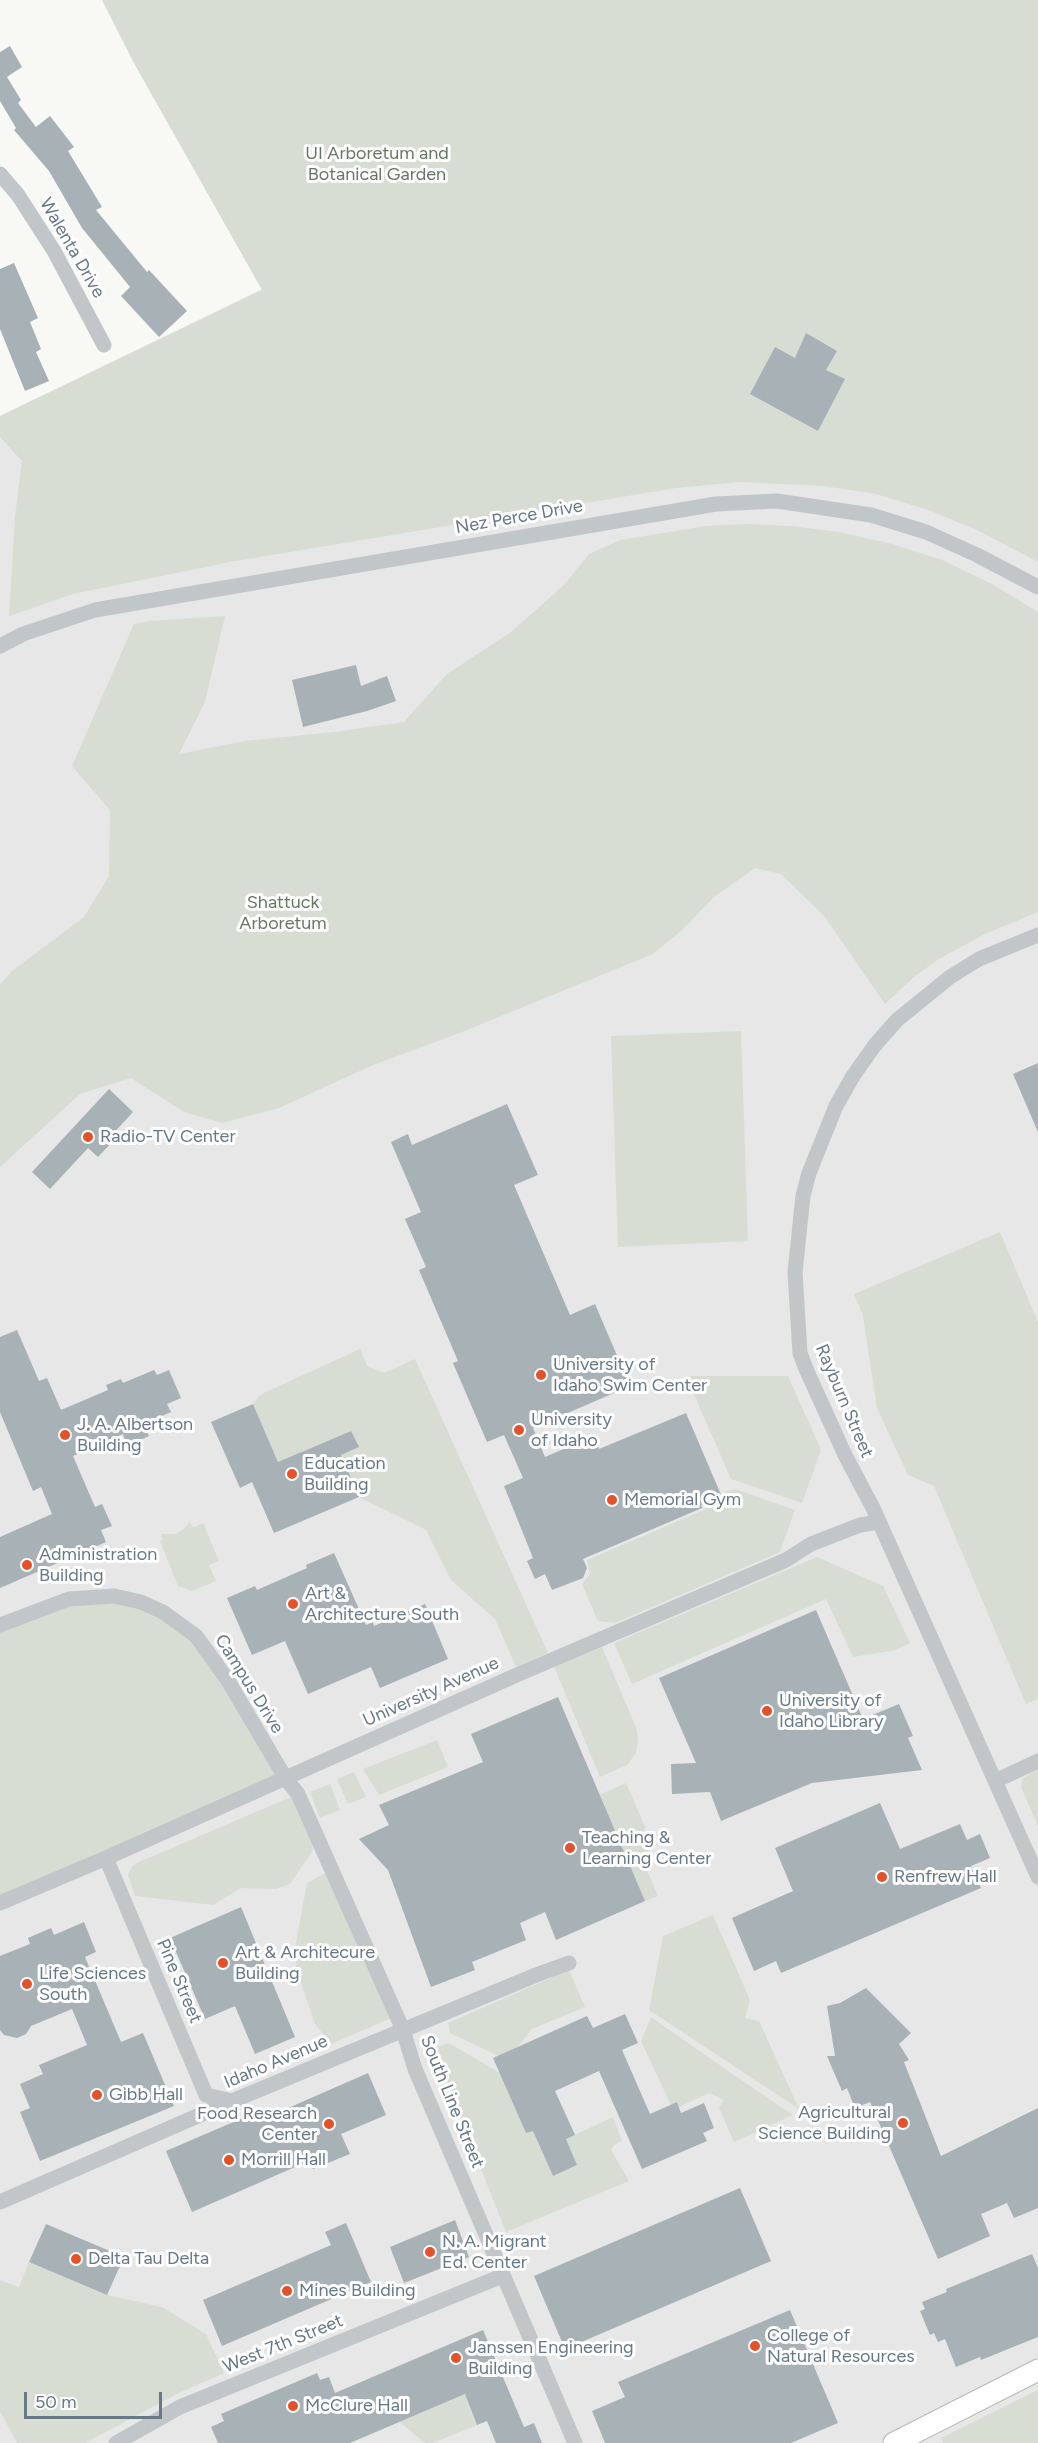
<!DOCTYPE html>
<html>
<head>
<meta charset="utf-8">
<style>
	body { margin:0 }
	#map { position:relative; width:1038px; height:2443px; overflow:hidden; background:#f8f8f5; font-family:Figtree,sans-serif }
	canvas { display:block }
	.scale { position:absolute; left:24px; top:2392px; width:138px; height:27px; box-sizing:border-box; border:3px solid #677986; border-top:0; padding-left:8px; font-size:18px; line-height:21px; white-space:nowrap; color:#677986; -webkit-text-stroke:4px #fff; paint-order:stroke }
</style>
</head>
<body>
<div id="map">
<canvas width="1038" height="2443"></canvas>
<div class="scale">50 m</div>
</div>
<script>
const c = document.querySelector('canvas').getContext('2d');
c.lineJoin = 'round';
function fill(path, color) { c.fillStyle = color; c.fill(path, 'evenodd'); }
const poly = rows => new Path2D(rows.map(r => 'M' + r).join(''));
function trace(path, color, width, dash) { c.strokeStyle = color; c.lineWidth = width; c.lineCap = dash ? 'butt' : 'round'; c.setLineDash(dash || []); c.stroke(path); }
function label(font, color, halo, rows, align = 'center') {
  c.font = font + ' Figtree,sans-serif'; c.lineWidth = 6; c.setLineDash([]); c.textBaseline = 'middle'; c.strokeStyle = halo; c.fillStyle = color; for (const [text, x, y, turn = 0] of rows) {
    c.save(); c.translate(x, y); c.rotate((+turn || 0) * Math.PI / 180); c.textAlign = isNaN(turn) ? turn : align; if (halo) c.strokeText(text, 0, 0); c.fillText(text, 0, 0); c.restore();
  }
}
const built = poly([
	[102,0,1038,0,1038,2443,0,2443,0,416,262,289,135,65]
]);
const green = poly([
	[102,0,1038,0,1038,562,979,531,931,511,876,494,823,486,740,482,676,488,230,562,73,594,9,616,15,516,22,461,0,437,0,416,262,290,135,65],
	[745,524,791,526,839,532,892,544,942,560,992,584,1038,612,1038,912,985,934,939,959,915,976,885,1004,825,917,781,874,755,868,714,897,681,931,653,954,462,1032,373,1065,279,1108,222,1123,184,1112,131,1078,80,1094,0,1167,0,985,12,971,84,917,109,876,110,810,72,766,134,624,149,621,225,616,205,702,179,754,245,741,334,732,404,722,447,674,511,632,564,585,589,554,620,540,706,526],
	[741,1031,748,1241,618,1247,611,1036],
	[1000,1232,1038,1322,1038,1699,1026,1704,934,1486,908,1475,877,1408,863,1316,854,1294],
	[360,1349,367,1366,384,1373,415,1359,548,1653,516,1667,495,1619,451,1580,426,1530,359,1497,341,1455,358,1447,351,1431,303,1451,280,1466,253,1404,259,1396,266,1392],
	[686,1376,788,1376,821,1450,802,1503,731,1479],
	[735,1489,795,1510,780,1552,615,1623,598,1621,582,1584,590,1574,587,1560,725,1501,722,1493],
	[190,1522,193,1528,203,1523,219,1561,209,1565,216,1581,192,1591,178,1586,160,1541,163,1540,161,1534,175,1534,184,1529],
	[817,1557,883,1586,910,1643,896,1650,853,1657,826,1599,632,1684,614,1643],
	[114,1596,196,1636,286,1779,0,1903,0,1625,69,1599],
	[602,1647,637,1730,638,1741,636,1753,627,1765,600,1777,554,1666],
	[437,1740,448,1767,379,1795,363,1769],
	[1038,1768,1038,1826,1021,1787,1022,1779],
	[354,1772,366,1797,348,1804,337,1779],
	[626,1783,646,1829,641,1832,649,1850,640,1854,658,1896,645,1901,599,1795],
	[330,1784,340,1810,320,1818,310,1792],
	[298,1794,310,1821,313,1850,290,1884,276,1889,241,1888,213,1905,135,1896,128,1875,132,1866,139,1862],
	[331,1870,396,2016,331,2044,315,2024,296,1968,295,1948,307,1883],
	[713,1915,750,2000,745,2018,759,2021,799,2109,649,2010,663,1936],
	[569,1970,585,2007,532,2029,507,2060,450,2033,448,2023],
	[651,2017,731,2073,793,2115,734,2142,719,2108,724,2100,709,2093,679,2107,677,2102,671,2105,641,2041],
	[449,2043,500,2073,526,2133,533,2131,553,2176,577,2165,566,2139,613,2117,622,2141,614,2145,611,2150,629,2181,506,2232,433,2048],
	[29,2262,107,2295,162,2307,206,2334,224,2373,179,2393,85,2443,17,2443,0,2411,0,2280,19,2287],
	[1038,2390,1038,2443,943,2443,941,2438],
	[465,2394,477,2425,433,2443,425,2443,400,2422]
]);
const building = poly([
	[10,46,22,67,7,77,21,100,18,103,36,127,50,116,74,147,68,151,102,207,96,210,147,272,149,270,187,311,159,337,121,296,130,287,82,228,49,171,14,130,16,128,0,101,0,52],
	[14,263,38,318,30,322,41,349,36,352,49,381,25,391,0,329,0,269],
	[806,333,837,351,826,370,845,379,818,431,750,394,775,347,795,358],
	[356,665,361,686,387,676,396,701,367,711,303,727,292,680],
	[1038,1063,1038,1132,1013,1074],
	[109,1089,133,1112,111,1136,115,1139,98,1157,88,1148,50,1189,32,1172],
	[507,1104,538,1175,514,1185,570,1315,595,1304,630,1386,533,1428,545,1457,594,1436,599,1449,686,1413,722,1497,701,1505,702,1508,583,1559,587,1568,583,1578,552,1590,545,1574,535,1579,527,1561,533,1558,504,1486,523,1478,504,1435,487,1442,453,1363,458,1361,419,1270,426,1267,405,1219,421,1212,391,1142,408,1134,412,1145],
	[17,1330,39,1381,47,1378,61,1410,108,1390,106,1385,121,1379,123,1383,154,1370,157,1375,169,1370,181,1398,167,1404,171,1412,144,1424,149,1436,127,1446,123,1434,73,1456,95,1507,102,1504,112,1526,101,1530,106,1542,0,1588,0,1537,52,1514,41,1487,33,1491,0,1412,0,1337],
	[253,1404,278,1462,351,1431,359,1447,341,1455,359,1497,274,1533,252,1482,240,1488,211,1422],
	[334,1553,366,1625,373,1622,374,1626,425,1604,448,1659,380,1688,371,1667,308,1694,285,1641,252,1655,227,1598,255,1586,257,1590,307,1568,306,1565],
	[816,1610,863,1719,899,1704,913,1736,908,1738,922,1770,812,1783,721,1821,710,1792,672,1794,671,1764,696,1763,659,1678],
	[558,1697,645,1901,556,1940,545,1912,520,1923,526,1940,472,1962,475,1970,431,1987,388,1870,359,1839,389,1825,379,1805,483,1762,471,1734],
	[880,1803,900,1849,960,1824,967,1840,980,1834,990,1858,971,1866,981,1888,781,1973,776,1961,754,1971,732,1918,793,1891,775,1848],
	[241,1907,295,2037,255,2054,235,2006,205,2019,170,1938],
	[84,1922,96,1952,85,1957,121,2042,143,2033,174,2106,40,2161,20,2112,30,2108,20,2084,43,2074,39,2065,87,2045,72,2009,31,2026,26,2034,17,2038,4,2035,0,2030,0,1956,30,1944,28,1938,51,1928,54,1935],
	[866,1988,911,2033,899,2044,909,2060,904,2062,941,2156,1038,2108,1038,2208,1014,2218,1007,2203,981,2214,990,2236,938,2259,870,2102,855,2108,847,2088,842,2091,827,2056,835,2056,827,2006,840,2003],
	[625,2014,638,2043,622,2050,650,2114,677,2102,681,2113,704,2103,714,2128,703,2133,707,2141,642,2169,599,2071,555,2091,575,2135,566,2139,577,2165,553,2176,533,2131,526,2133,493,2058,587,2016,593,2028],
	[368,2073,386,2115,341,2134,350,2154,313,2169,309,2161,192,2212,166,2151,266,2108,270,2116],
	[740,2188,771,2261,565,2349,534,2276],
	[455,2220,469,2257,404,2283,390,2247],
	[346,2223,371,2282,222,2346,203,2300,331,2245,325,2232],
	[46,2224,124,2257,107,2295,29,2262],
	[1032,2254,1038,2268,1038,2337,981,2360,980,2357,956,2367,945,2339,938,2342,934,2333,930,2335,920,2311,925,2309,922,2302,947,2292,946,2289],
	[790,2310,838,2423,791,2443,605,2443,592,2411,625,2397,618,2382],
	[483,2330,524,2427,534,2423,542,2443,496,2443,487,2421,477,2425,465,2394,350,2443,218,2443,211,2427,224,2421,221,2414,317,2373,320,2380,329,2377,335,2393]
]);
const street = poly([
	[0,174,18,195,54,251,104,345],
	[0,646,23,634,95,610,716,504,777,501,871,515,926,532,977,555,1038,587],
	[1038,935,979,959,950,977,897,1020,875,1045,853,1076,836,1106,809,1173,803,1196,795,1272,800,1353,806,1369,845,1455,873,1508,1038,1877],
	[0,1625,69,1599,114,1596,141,1602,163,1612,196,1636,227,1679,286,1779,298,1794,403,2030,415,2069,575,2443],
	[995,1781,1038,1761],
	[106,1858,206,2095,232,2101],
	[0,1903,106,1858,519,1674,786,1560,811,1544,860,1525,879,1522],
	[0,2202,232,2101,536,1975,569,1963],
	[116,2443,180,2407,502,2276]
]);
const secondary = poly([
	[894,2443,1038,2370]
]);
const markers = [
	[88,1137,6,"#e55129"],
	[541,1375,6,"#e55129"],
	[519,1430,6,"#e55129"],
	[65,1435,6,"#e55129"],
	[292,1474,6,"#e55129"],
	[612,1500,6,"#e55129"],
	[27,1565,6,"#e55129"],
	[293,1604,6,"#e55129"],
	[767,1711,6,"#e55129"],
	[570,1848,6,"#e55129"],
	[882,1877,6,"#e55129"],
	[223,1963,6,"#e55129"],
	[27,1984,6,"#e55129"],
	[97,2095,6,"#e55129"],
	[903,2123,6,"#e55129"],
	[329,2124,6,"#e55129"],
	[229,2160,6,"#e55129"],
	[430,2252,6,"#e55129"],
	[76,2259,6,"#e55129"],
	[287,2291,6,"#e55129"],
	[755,2346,6,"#e55129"],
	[456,2358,6,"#e55129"],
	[293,2406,6,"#e55129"]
];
const parkNames = [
	["UI Arboretum and",377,154],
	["Botanical Garden",377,175],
	["Shattuck",283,903],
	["Arboretum",283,924]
];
const streetNames = [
	["Walenta Drive",72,248,60],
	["Nez Perce Drive",519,517,-10],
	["Rayburn Street",844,1401,67],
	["Campus Drive",249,1684,58],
	["University Avenue",431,1692,-24],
	["Pine Street",179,1981,67],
	["Idaho Avenue",276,2062,-23],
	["South Line Street",452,2102,68],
	["West 7th Street",283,2344,-22]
];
const poiNames = [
	["Radio-TV Center",100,1137],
	["University of",553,1365],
	["Idaho Swim Center",553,1386],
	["University",531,1420],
	["of Idaho",531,1441],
	["J. A. Albertson",77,1425],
	["Building",77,1446],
	["Education",304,1464],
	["Building",304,1485],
	["Memorial Gym",624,1500],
	["Administration",39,1555],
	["Building",39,1576],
	["Art &",305,1594],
	["Architecture South",305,1615],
	["University of",779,1701],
	["Idaho Library",779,1722],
	["Teaching &",582,1838],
	["Learning Center",582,1859],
	["Renfrew Hall",894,1877],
	["Art & Architecure",235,1953],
	["Building",235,1974],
	["Life Sciences",39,1974],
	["South",39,1995],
	["Gibb Hall",109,2095],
	["Agricultural",891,2113,"right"],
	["Science Building",891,2134,"right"],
	["Food Research",317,2114,"right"],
	["Center",317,2135,"right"],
	["Morrill Hall",241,2160],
	["N. A. Migrant",442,2242],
	["Ed. Center",442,2263],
	["Delta Tau Delta",88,2259],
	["Mines Building",299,2291],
	["College of",767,2336],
	["Natural Resources",767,2357],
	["Janssen Engineering",468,2348],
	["Building",468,2369],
	["McClure Hall",305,2406]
];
fill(built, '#e6e7e6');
fill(green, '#d8ddd4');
fill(building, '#a8b1b6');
trace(secondary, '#b4babe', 23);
trace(street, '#c1c6c9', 15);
trace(secondary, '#fff', 21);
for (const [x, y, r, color] of markers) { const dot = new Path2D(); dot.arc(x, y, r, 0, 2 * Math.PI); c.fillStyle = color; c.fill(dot); trace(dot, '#fff', 2); }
label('18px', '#667862', '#fff', parkNames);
label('18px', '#677986', '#fff', streetNames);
label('18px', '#677986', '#fff', poiNames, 'left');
</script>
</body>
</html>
